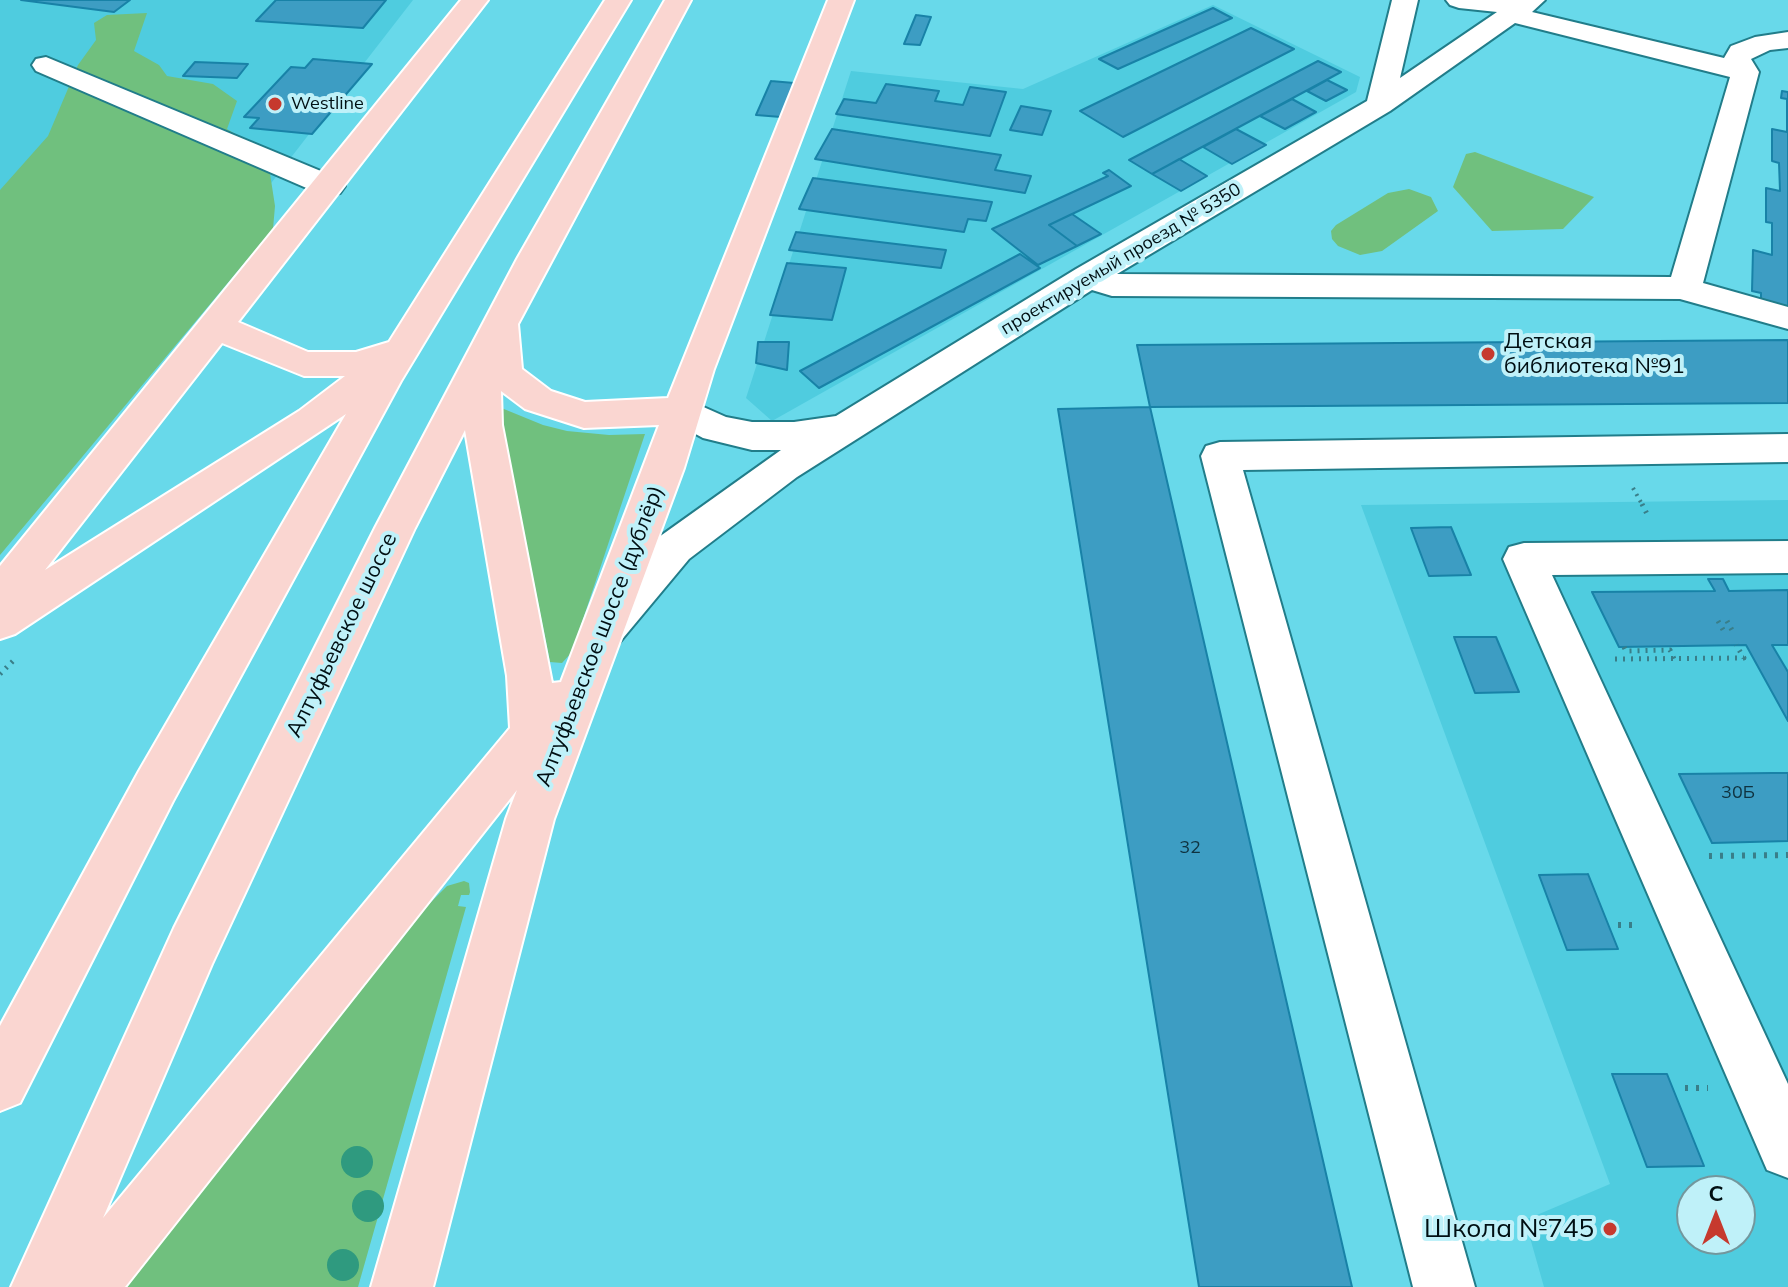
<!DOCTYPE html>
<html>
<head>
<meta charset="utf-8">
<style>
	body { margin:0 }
	#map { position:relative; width:1788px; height:1287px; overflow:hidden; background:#68d9ea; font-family:Mulish,sans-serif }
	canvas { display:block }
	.north { position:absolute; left:1676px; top:1175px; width:80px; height:80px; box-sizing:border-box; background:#bff1f9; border:2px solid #73979d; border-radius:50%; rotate:0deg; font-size:22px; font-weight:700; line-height:32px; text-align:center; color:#000f13 }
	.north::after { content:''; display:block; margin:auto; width:28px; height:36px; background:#c6392e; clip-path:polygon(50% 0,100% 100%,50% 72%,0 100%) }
</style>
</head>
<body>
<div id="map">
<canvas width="1788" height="1287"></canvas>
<div class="north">С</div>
</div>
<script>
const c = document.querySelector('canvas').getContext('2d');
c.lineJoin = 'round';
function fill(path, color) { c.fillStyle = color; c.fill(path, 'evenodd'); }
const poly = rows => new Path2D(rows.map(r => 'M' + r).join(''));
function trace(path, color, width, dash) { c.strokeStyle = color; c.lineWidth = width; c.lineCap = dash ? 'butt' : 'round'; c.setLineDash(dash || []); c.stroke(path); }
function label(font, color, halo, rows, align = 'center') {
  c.font = font + ' Mulish,sans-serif'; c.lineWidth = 8; c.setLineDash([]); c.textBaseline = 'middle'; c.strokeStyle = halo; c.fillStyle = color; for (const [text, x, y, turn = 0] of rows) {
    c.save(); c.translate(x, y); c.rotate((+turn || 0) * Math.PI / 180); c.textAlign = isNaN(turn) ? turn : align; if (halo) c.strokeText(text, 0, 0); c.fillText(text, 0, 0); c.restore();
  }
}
const built = poly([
	[0,0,413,0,0,533],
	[1213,5,1360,77,1356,92,772,421,746,398,851,71,1023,89],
	[1788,500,1788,1287,1544,1287,1525,1220,1610,1184,1361,505],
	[1692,1191,1740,1191,1740,1239,1692,1239]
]);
const green = poly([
	[147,13,134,51,159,65,167,76,213,84,237,101,227,129,261,150,269,167,275,206,273,229,0,555,0,190,48,136,78,65,96,40,94,23,107,15],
	[1475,152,1594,197,1563,229,1492,231,1453,187,1466,154],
	[1409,189,1431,197,1438,211,1382,251,1360,255,1338,246,1332,239,1331,231,1336,225,1388,193],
	[499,407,543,425,567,431,609,435,645,434,572,652,562,663,550,662],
	[464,881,469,883,470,892,469,895,461,895,458,906,466,907,358,1287,116,1287,425,908,447,886]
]);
const building = poly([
	[21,0,130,0,114,12,21,0],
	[276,0,386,0,363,28,256,21,276,0],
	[1213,8,1232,18,1118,69,1099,59,1213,8],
	[916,15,931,17,920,45,904,44,916,15],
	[1251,28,1294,49,1123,137,1080,111,1251,28],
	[313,59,372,64,312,134,250,128,259,118,244,117,291,67,305,68,313,59],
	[1318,61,1341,72,1152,174,1129,160,1318,61],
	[195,62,248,64,237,78,183,76,195,62],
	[1327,80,1347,90,1326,101,1307,91,1327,80],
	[771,81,794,83,781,117,756,115,771,81],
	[886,84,939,91,935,101,963,105,970,87,1006,92,990,136,836,114,844,99,876,103,886,84],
	[1782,91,1788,92,1788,308,1761,302,1761,293,1752,291,1753,250,1772,255,1772,223,1766,222,1766,188,1780,191,1779,163,1772,161,1772,129,1787,132,1787,99,1781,98,1782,91],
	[1292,99,1316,112,1285,129,1260,116,1292,99],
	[1021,106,1051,111,1042,135,1010,130,1021,106],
	[832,129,1001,155,995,170,1031,176,1025,193,815,159,832,129],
	[1236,129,1266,145,1232,164,1203,147,1236,129],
	[1179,159,1207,176,1181,191,1152,174,1179,159],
	[1109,170,1131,186,1049,225,1077,246,1038,265,992,229,1108,176,1103,173,1109,170],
	[813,178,992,202,986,221,968,219,964,232,799,209,813,178],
	[1072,214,1101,234,1077,246,1049,225,1072,214],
	[796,232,946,250,941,268,789,250,796,232],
	[1020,254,1040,268,819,388,800,371,1020,254],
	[787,263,846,268,832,320,770,315,787,263],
	[1788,340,1788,403,1150,407,1137,345,1788,340],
	[758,342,789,342,787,370,756,363,758,342],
	[1150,407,1352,1287,1199,1287,1058,409,1150,407],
	[1451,527,1471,575,1429,576,1411,528,1451,527],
	[1708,579,1723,579,1729,591,1788,590,1788,645,1772,645,1788,672,1788,721,1746,645,1619,647,1592,592,1715,591,1708,579],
	[1454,637,1496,637,1519,692,1475,693,1454,637],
	[1773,773,1788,773,1788,841,1712,843,1679,774,1773,773],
	[1588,874,1618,949,1567,950,1539,875,1588,874],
	[1612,1074,1667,1074,1704,1166,1647,1167,1612,1074]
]);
const pathFar2 = poly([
	[1633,488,1643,506]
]);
const pathFar1 = poly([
	[1642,504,1649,518],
	[1718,621,1725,633],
	[1727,621,1733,632],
	[1624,647,1626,651,1670,650,1674,659],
	[1615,659,1744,658,1736,645],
	[0,674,14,660]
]);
const path = poly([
	[1709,856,1788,855],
	[1618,925,1637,925],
	[1685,1088,1708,1088]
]);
const minor = poly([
	[1392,0,1418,0,1400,78,1497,12,1459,8,1450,5,1446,0,1545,0,1532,12,1724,58,1731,46,1755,37,1788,32,1788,48,1770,50,1751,59,1759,72,1703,283,1788,307,1788,329,1680,299,1112,296,1092,290,797,477,689,559,619,643,604,648,589,643,582,630,589,617,659,537,781,450,752,450,703,438,668,419,662,410,668,401,681,397,726,417,752,422,794,422,836,416,1076,269,1367,101,1392,0],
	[1515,23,1730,77,1671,277,1117,274,1390,111,1515,23],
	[46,57,340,179,345,186,340,193,329,195,318,193,36,71,32,65,36,59,46,57],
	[1788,434,1788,462,1243,470,1475,1287,1413,1287,1201,456,1206,446,1220,442,1788,434],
	[1788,541,1788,573,1552,575,1788,1084,1788,1178,1767,1170,1503,559,1509,547,1524,543,1788,541]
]);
const major = poly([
	[461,0,488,0,238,322,308,352,356,352,389,342,605,0,631,0,401,381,173,801,20,1103,0,1111,0,1026,139,771,346,414,15,634,0,639,0,566,461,0],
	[222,343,304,376,345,376,299,411,45,570,222,343],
	[665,0,691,0,518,324,522,369,551,391,585,402,668,398,828,0,854,0,714,369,684,468,554,819,433,1287,371,1287,506,819,517,790,125,1287,11,1287,174,928,375,528,517,259,665,0],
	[501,391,525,409,584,428,659,425,561,682,552,683,502,425,501,391],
	[465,430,507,676,510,728,103,1218,212,964,415,528,465,430]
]);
const trees = [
	[357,1162],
	[368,1206],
	[343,1265]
];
const markers = [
	[275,104,8,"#c6392e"],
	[1488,354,8,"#c6392e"],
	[1610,1229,8,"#c6392e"]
];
const farPoinames = [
	["Westline",291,104]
];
const farStreetnames = [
	["проектируемый проезд № 5350",1121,259,-31]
];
const numberNames = [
	["30Б",1738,793],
	["32",1190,848]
];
const poiNames = [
	["Детская",1504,341],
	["библиотека №91",1504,366]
];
const streetNames = [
	["Алтуфьевское шоссе",342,635,-64],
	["Алтуфьевское шоссе (дублёр)",600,636,-69]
];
const nearPoinames = [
	["Школа №745",1594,1229]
];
fill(built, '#4fccdf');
fill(green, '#70c07e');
fill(building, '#3d9dc3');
trace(building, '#1882a7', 2);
trace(minor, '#217d8a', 4);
trace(major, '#fff', 4);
trace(pathFar2, '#397e89', 4, [2, 5]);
trace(pathFar1, '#397e89', 5, [2, 6]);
trace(path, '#397e89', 6, [3, 8]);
fill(minor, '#fff');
fill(major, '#fad6d1');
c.fillStyle = '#2f9a7f';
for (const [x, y] of trees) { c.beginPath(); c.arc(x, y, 16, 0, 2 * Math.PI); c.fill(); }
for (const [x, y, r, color] of markers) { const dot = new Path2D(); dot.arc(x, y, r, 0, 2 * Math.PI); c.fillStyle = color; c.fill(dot); trace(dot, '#bff1f9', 3); }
label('18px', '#000f13', '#bff1f9', farPoinames, 'left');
label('18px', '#000f13', '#bff1f9', farStreetnames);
label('18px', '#0f323f', null, numberNames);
label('22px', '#000f13', '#bff1f9', poiNames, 'left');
label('22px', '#000f13', '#bff1f9', streetNames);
label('26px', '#000f13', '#bff1f9', nearPoinames, 'right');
</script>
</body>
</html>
